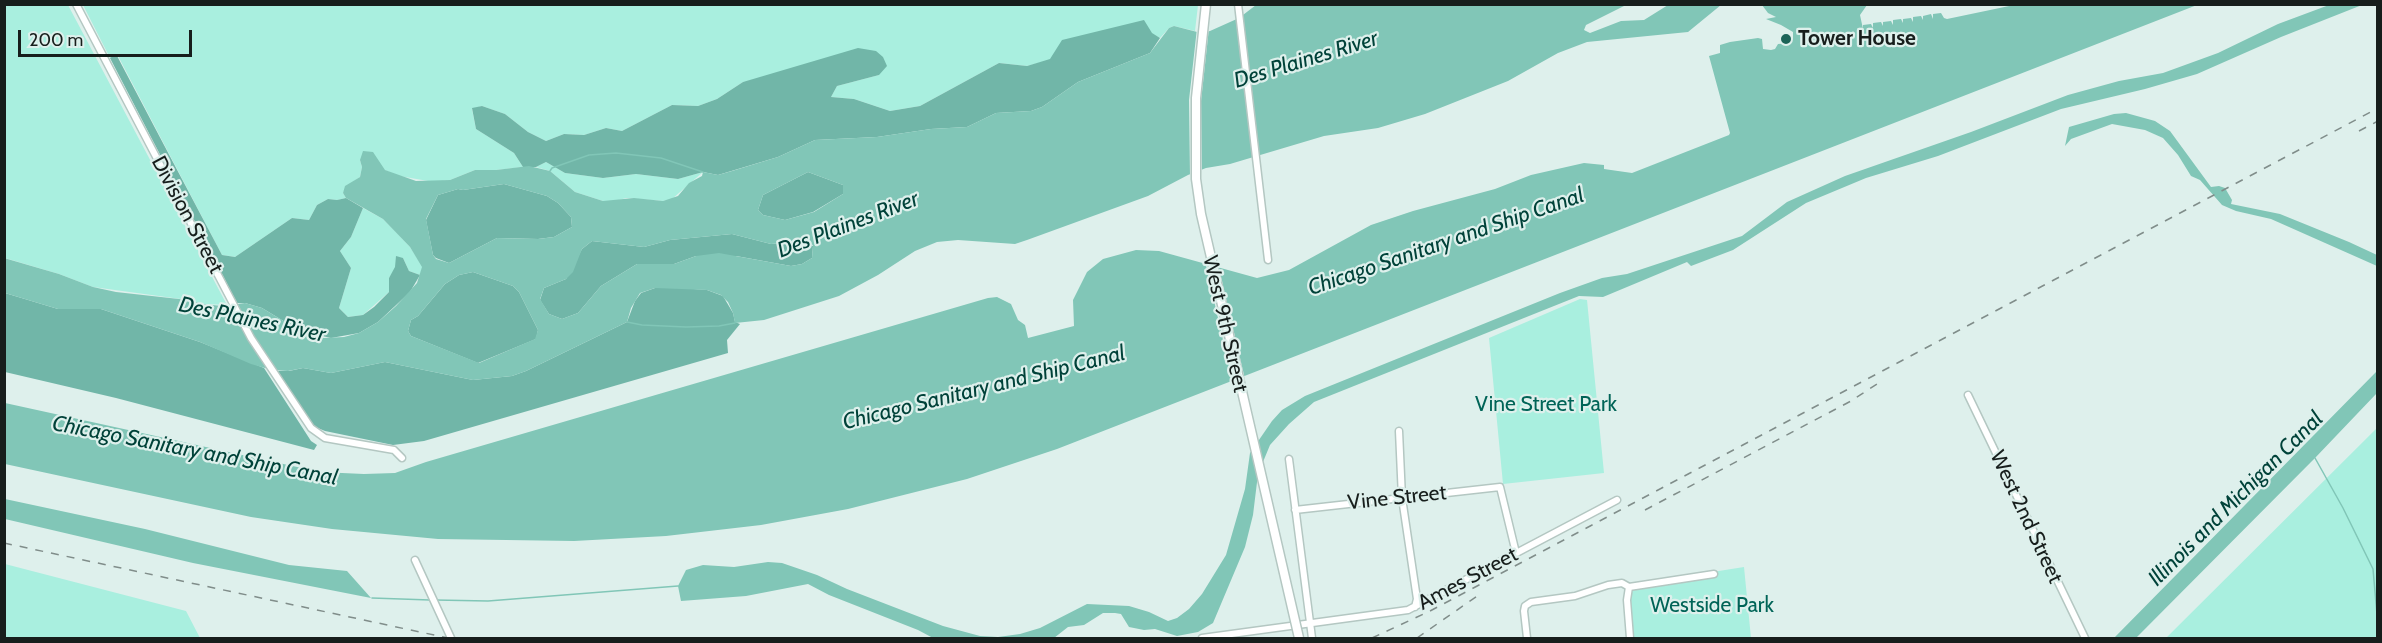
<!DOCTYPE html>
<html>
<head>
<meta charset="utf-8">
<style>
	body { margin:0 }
	#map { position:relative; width:2382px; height:643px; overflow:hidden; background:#def0ec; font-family:Cabin,sans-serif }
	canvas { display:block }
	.frame { position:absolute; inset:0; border:6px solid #171e1c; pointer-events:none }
	.scale { position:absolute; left:18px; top:30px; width:174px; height:27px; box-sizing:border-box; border:3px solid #171e1c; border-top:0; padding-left:8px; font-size:18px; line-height:21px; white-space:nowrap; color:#171e1c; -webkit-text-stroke:4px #def0ec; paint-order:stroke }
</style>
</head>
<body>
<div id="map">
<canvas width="2382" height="643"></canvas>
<div class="frame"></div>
<div class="scale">200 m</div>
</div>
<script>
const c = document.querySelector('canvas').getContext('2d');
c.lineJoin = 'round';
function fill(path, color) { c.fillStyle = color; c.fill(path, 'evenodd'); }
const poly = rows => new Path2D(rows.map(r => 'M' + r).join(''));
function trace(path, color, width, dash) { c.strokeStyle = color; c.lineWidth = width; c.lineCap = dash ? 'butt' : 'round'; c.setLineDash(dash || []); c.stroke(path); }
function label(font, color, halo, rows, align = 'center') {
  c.font = font + ' Cabin,sans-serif'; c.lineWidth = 4.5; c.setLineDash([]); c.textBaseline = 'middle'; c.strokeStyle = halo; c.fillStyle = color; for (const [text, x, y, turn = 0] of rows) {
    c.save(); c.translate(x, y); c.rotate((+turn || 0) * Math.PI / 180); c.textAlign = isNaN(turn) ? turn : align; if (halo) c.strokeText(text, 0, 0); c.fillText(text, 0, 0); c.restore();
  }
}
const green = poly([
	[4,5,68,5,227,305,203,304,188,300,93,287,59,274,5,258],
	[83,5,1198,5,1195,31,1174,26,1169,28,1160,38,1152,34,1027,66,999,63,920,106,890,111,854,99,831,97,837,86,879,75,743,82,717,99,698,106,672,105,622,131,606,128,584,135,564,134,546,141,528,132,505,114,482,106,472,109,476,129,514,153,523,167,496,170,475,170,450,180,434,182,399,176,360,160,362,167,360,177,347,186,343,193,346,198,337,200,328,199,317,205,309,220,292,218,235,257,222,255,117,54,110,58],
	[546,162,565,173,603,178,636,174,678,179,703,172,672,199,663,201,626,198,612,202,603,201,575,192,550,171,536,167],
	[363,208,383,219,393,229,410,247,423,267,420,275,409,271,403,258,389,278,389,292,363,315,348,317,339,308,351,268,340,251,351,237],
	[1580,299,1587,300,1604,473,1503,484,1489,338],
	[2377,428,2377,638,2166,638],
	[5,564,186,611,200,638,5,638],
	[1744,567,1751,638,1628,638,1624,586]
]);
const forest = poly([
	[1144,20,1152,33,1160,38,1150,53,1078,82,1042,107,1031,111,996,113,967,127,931,129,877,137,815,140,778,157,718,175,703,172,678,179,636,174,603,178,565,173,546,162,536,167,523,167,514,153,476,129,472,108,482,106,505,114,528,132,546,141,564,134,584,135,606,128,622,131,672,105,698,106,717,99,743,82,858,48,876,51,883,57,887,66,879,75,837,86,831,97,854,99,890,111,920,106,999,63,1027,66,1050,59,1062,40],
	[116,54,222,255,235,257,292,218,309,220,317,205,328,199,337,200,346,198,363,208,351,237,340,251,351,268,339,308,348,317,363,315,374,307,389,292,389,278,395,267,396,256,403,258,409,271,420,275,410,292,378,322,359,333,331,338,300,331,262,308,245,303,237,303,110,58],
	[808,172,843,185,843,194,813,212,785,220,763,215,758,210,763,195],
	[504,184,547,196,558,203,571,217,572,227,554,237,538,239,497,238,449,263,436,258,433,255,426,220,438,195,458,189,463,190],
	[732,234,771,244,803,241,813,246,812,258,802,264,791,266,736,256,696,256,674,264,637,264,601,286,578,313,562,319,549,314,540,300,544,288,566,279,582,249,592,241,644,247,670,240],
	[473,272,513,286,519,292,538,330,536,339,478,363,411,336,408,331,411,320,418,316,445,284,459,275],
	[667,287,707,290,723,296,733,313,735,322,740,324,727,340,728,353,424,441,393,445,325,431,313,426,277,371,289,371,303,368,331,373,385,362,473,380,512,376,526,371,627,322,635,301,641,293,655,288],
	[5,293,58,309,101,309,200,342,264,368,311,441,317,445,314,450,116,398,5,372]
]);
const water = poly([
	[1256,5,1626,5,1586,25,1584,30,1590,33,1621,21,1644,20,1668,5,1721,5,1688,32,1587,42,1558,53,1508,81,1425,114,1378,128,1324,136,1230,164,1206,168,1188,175,1148,196,1027,240,1015,244,958,240,937,242,915,251,878,275,839,296,764,320,735,323,733,313,728,302,721,295,707,290,655,288,640,293,631,308,627,322,526,371,512,376,473,380,385,362,331,373,303,368,288,371,272,370,251,364,200,342,101,309,58,309,5,293,4,258,59,274,93,287,116,292,188,300,203,304,222,306,245,303,262,308,300,331,324,338,344,337,359,333,378,322,396,306,417,283,422,267,410,247,383,219,346,198,343,193,345,186,360,177,362,167,360,160,363,151,373,152,385,170,416,181,450,180,475,170,496,170,529,166,550,171,575,192,603,201,634,198,663,201,678,196,689,183,702,176,703,172,718,175,732,171,778,157,815,140,877,137,931,129,967,127,996,113,1031,111,1042,107,1078,82,1150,53,1169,28,1174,26,1201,33,1210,31,1239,18],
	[808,172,843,185,843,194,814,212,785,220,763,215,758,210,763,195],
	[504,184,547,196,558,203,571,217,572,227,554,237,538,239,497,238,449,263,436,259,433,255,426,219,438,195,458,189,463,190],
	[732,234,771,244,803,241,813,245,812,258,802,264,791,266,719,253,696,256,674,264,637,264,601,286,578,313,562,319,549,314,540,299,544,288,566,279,573,272,582,249,592,241,644,247,670,240],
	[473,272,513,286,519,292,538,330,535,339,479,363,411,336,408,331,411,320,418,316,445,284,459,275],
	[1762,5,1867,5,1860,15,1863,29,1863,25,1871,24,1873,28,1873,23,1881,22,1883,26,1883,22,1891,21,1893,25,1893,20,1901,19,1903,23,1903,19,1911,18,1913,22,1913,17,1921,16,1923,20,1923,16,1931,14,1933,19,1933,14,1941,13,1944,18,1947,19,2014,5,2197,5,1057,449,967,479,848,509,761,525,666,536,574,541,438,539,332,529,251,517,5,464,5,403,320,472,364,474,395,473,426,462,988,298,997,297,1011,304,1018,320,1025,325,1028,338,1074,326,1073,300,1087,272,1103,259,1136,250,1159,251,1257,278,1289,270,1371,225,1413,211,1495,189,1531,175,1584,163,1604,165,1604,169,1632,173,1729,135,1730,133,1709,56,1720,53,1720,45,1730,42,1758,38,1762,39,1763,49,1771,50,1775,49,1778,44,1790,43,1793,39,1793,32,1781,25,1766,19,1776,17,1768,13],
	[2329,5,2362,5,2281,37,2197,74,2145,89,2061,109,1938,156,1866,178,1806,203,1733,250,1691,266,1687,262,1603,297,1579,296,1314,402,1289,424,1270,445,1258,474,1253,515,1245,547,1213,623,1198,632,1177,636,1155,629,1144,630,1129,627,1121,614,1115,613,1103,613,1084,625,1068,627,1054,638,933,638,918,630,829,595,808,584,746,596,681,601,678,586,686,570,703,565,734,567,768,562,782,563,817,575,847,589,943,626,980,636,998,637,1020,634,1040,628,1087,604,1129,606,1149,612,1168,621,1177,618,1189,609,1202,594,1226,555,1245,489,1250,453,1272,421,1282,410,1305,396,1560,293,1602,278,1627,274,1742,236,1787,202,1845,176,1971,132,2068,95,2119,81,2163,73,2218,53,2278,24],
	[2126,113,2155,121,2170,131,2211,187,2219,186,2225,188,2232,200,2231,204,2280,214,2349,242,2377,255,2377,266,2271,219,2236,211,2222,205,2200,180,2191,176,2178,155,2163,138,2145,130,2112,124,2071,139,2065,146,2069,127,2114,114],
	[2377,371,2377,393,2315,458,2136,638,2114,638],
	[5,499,145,529,289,565,347,571,371,598,193,563,5,519]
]);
const pier = poly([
	[1197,28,1209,28,1201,101,1202,173,1190,177,1189,100],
	[1205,261,1218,264,1245,379,1233,384]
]);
const stream = poly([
	[550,171,552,168,589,155,616,153,661,158,703,172],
	[627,322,642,325,686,327,719,326,735,323],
	[2315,458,2343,508,2373,569,2378,626],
	[372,598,430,600],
	[435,600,488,601,678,586]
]);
const minor = poly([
	[76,4,251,338,311,428,325,438,394,450,402,458],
	[1238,4,1268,260],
	[1968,395,2085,638],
	[1399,431,1402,498,1417,599,1415,607],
	[1289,459,1312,638],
	[1295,510,1500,487,1516,553],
	[415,560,451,638],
	[1629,587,1627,600,1630,638],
	[1202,638,1408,610,1617,500],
	[1527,638,1524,611,1525,606,1531,602,1575,596,1608,585,1622,583,1629,587,1714,574]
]);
const rail = poly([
	[2359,131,2378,121],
	[1645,510,1851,401,1883,380],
	[4,543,448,638],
	[1372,638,1430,611,2378,108],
	[1417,638,1480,594]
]);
const secondaryBridge = poly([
	[1206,4,1196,98,1196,179,1201,214,1299,638]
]);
const markers = [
	[1786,39,6,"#1c6458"]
];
const poiNames = [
	["Tower House",1798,39]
];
const streetNames = [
	["Division Street",187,215,62],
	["West 9th Street",1225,324,77],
	["Vine Street",1397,498,-6],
	["West 2nd Street",2026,517,65],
	["Ames Street",1468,579,-28]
];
const parkNames = [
	["Vine Street Park",1546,405],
	["Westside Park",1712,606]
];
const waterNames = [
	["Des Plaines River",1306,60,-17],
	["Des Plaines River",848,225,-21],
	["Chicago Sanitary and Ship Canal",1446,242,-19],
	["Des Plaines River",252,320,12],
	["Chicago Sanitary and Ship Canal",984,388,-14],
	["Chicago Sanitary and Ship Canal",195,451,11],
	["Illinois and Michigan Canal",2236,499,-45]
];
fill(green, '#a9efdf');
fill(forest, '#71b6a8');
fill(water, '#81c6b7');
fill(pier, '#def0ec');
trace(stream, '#81c6b7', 1.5);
trace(minor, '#b4c7c2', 9);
trace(minor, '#fff', 6);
trace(rail, '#808d8a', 1.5, [8, 8]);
trace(secondaryBridge, '#b4c7c2', 11, []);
trace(secondaryBridge, '#fff', 8);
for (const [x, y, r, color] of markers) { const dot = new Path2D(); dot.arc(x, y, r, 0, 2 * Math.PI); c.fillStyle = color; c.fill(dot); trace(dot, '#def0ec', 2); }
label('bold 21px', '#171e1c', '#def0ec', poiNames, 'left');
label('21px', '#171e1c', '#def0ec', streetNames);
label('21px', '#006457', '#def0ec', parkNames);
label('italic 22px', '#004239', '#def0ec', waterNames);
</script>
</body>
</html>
